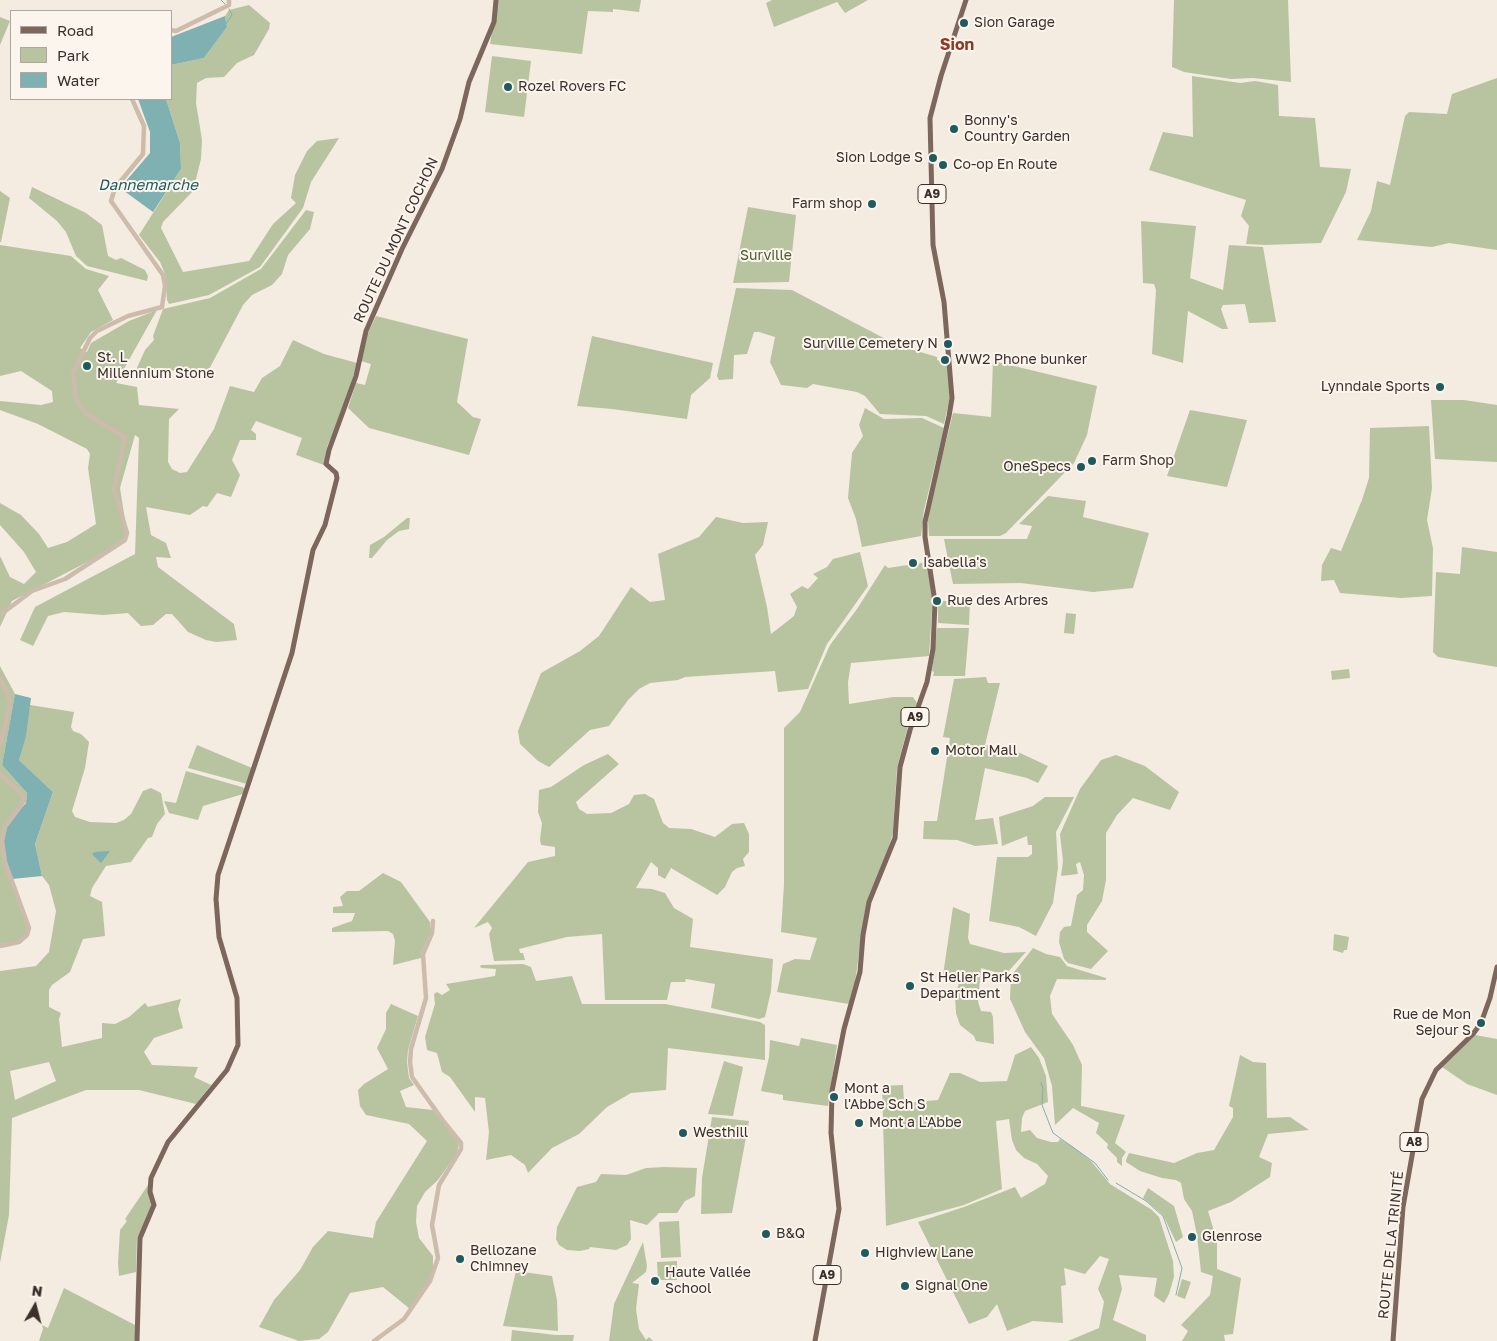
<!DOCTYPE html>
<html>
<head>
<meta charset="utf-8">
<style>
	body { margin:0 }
	#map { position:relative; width:1497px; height:1341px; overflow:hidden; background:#f4ebe1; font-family:"Golos Text",sans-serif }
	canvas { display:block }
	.legend { position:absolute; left:10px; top:10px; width:162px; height:90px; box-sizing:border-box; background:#fbf5ee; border:1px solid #aea6a0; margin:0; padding:6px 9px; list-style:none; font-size:15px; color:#3b302b }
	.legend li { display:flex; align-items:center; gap:10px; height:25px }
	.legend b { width:25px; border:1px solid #aea6a0 }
	.north { position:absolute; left:10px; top:1281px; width:50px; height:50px; -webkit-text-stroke:4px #fbf5ee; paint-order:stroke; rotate:8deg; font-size:14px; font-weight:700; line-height:20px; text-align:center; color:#3b302b }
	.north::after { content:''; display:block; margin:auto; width:18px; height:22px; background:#3b302b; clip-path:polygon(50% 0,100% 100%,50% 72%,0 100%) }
</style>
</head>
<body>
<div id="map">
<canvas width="1497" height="1341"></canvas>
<ul class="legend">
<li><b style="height:6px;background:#7d675c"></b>Road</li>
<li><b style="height:14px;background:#b8c4a0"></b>Park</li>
<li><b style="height:14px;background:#7fb0b2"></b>Water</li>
</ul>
<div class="north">N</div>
</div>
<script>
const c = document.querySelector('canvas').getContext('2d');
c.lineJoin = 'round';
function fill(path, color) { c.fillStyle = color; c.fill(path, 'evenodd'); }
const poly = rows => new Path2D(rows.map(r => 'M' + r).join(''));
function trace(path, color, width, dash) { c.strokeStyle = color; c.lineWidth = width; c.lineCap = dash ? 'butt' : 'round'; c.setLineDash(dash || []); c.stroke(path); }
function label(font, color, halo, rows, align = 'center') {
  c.font = font + ' "Golos Text",sans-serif'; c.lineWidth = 4; c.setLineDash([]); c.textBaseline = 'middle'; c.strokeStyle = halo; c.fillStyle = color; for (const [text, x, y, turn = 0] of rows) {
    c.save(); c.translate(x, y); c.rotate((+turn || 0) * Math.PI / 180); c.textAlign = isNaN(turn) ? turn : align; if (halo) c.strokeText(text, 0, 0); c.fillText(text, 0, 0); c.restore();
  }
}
const green = poly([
	[497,0,641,0,639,12,613,9,613,12,588,11,582,54,490,44],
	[772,0,868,0,845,13,837,2,774,27,766,3],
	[1174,0,1288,0,1291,82,1253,78,1231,79,1184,72,1172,67],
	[249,5,270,23,269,29,254,55,237,63,224,77,206,78,197,83,196,103,202,140,201,159,193,191,163,222,161,228,183,272,249,261,273,224,296,203,291,198,295,175,307,151,317,141,339,138,311,182,303,208,260,267,209,295,169,304,167,300,165,274,160,262,139,235,181,169,180,143,166,99,171,99,171,65,204,58,227,27,225,16,229,10],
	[0,17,10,21,0,45],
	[492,56,531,61,524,117,485,112],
	[1192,76,1240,83,1255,81,1278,85,1279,116,1315,118,1320,167,1351,169,1346,192,1321,243,1265,245,1246,244,1249,226,1241,216,1246,200,1149,170,1163,132,1193,137],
	[1497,78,1497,250,1449,243,1432,247,1357,240,1371,211,1377,181,1390,185,1405,116,1409,112,1447,114,1452,94],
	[32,187,86,213,102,225,108,256,116,260,121,258,145,270,148,276,147,281,87,266,76,256,66,232,57,221,29,198],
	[0,191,10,198,1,242,0,242],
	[748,207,796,215,789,282,733,283],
	[306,210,314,212,310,229,288,255,282,274,272,285,252,295,243,305,206,375,168,370,138,374,136,370,145,350,154,340,153,336,163,309,210,298,261,269],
	[1141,221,1196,226,1190,278,1223,290,1229,245,1263,247,1276,322,1249,323,1245,304,1223,305,1221,309,1228,329,1222,329,1188,311,1183,363,1152,354,1156,290,1154,284,1143,283],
	[0,245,71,256,86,269,109,276,98,290,113,320,91,332,80,348,87,352,91,343,129,321,157,310,116,383,137,387,139,405,179,409,169,419,168,462,172,469,180,473,187,472,214,429,230,386,254,392,262,378,280,366,293,340,324,354,357,363,344,408,327,447,324,465,296,455,302,438,256,421,251,430,256,434,256,440,240,440,232,460,240,475,231,497,217,493,207,507,203,506,190,515,146,507,151,535,166,543,171,558,156,557,158,567,234,624,237,640,216,642,206,640,188,632,172,614,166,614,153,625,141,626,128,613,103,615,64,612,48,616,33,646,20,640,35,607,135,554,139,438,135,435,120,488,127,533,122,544,12,601,0,627,0,556,10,577,24,584,36,572,24,552,0,525,0,503,21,515,39,534,48,548,67,542,96,524,88,468,90,454,87,449,38,424,0,410,0,401,41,405,53,402,52,391,21,371,0,376],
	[736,288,792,290,897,345,937,357,937,360,947,363,950,397,944,424,926,416,880,414,865,396,857,392,813,384,807,388,781,385,770,362,775,337,759,332,754,332,747,354,734,355,733,379,719,380,717,376],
	[376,316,468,339,457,402,473,417,481,419,469,455,369,428,348,408,356,383,365,385,371,364,361,361,367,335],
	[592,336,713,363,710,378,691,395,687,419,612,409,577,406],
	[993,361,1097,386,1087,435,1074,463,1006,533,1000,536,929,536,928,520,931,502,953,413,991,417],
	[1431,400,1464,400,1497,405,1497,462,1435,459],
	[865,408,884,419,922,418,944,428,924,510,921,536,862,547,856,519,848,498,852,453,863,436,859,425],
	[1190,410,1247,420,1227,487,1167,476],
	[1429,426,1432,488,1427,520,1433,548,1432,596,1401,598,1340,593,1334,580,1321,581,1322,565,1331,548,1341,551,1362,500,1369,478,1370,428],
	[1048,496,1086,501,1083,517,1149,533,1133,588,1093,592,1021,583,953,584,944,539,1027,539,1032,526,1019,524],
	[716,517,743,523,768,522,763,545,755,555,767,607,771,634,794,616,797,607,790,594,802,586,808,589,818,578,813,574,827,567,833,559,860,552,868,586,827,644,808,689,778,692,775,671,685,677,678,680,650,683,639,689,628,700,609,726,590,730,549,767,538,761,520,744,518,731,541,673,580,651,599,636,631,587,650,602,665,600,658,554,699,537],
	[407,518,410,518,409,529,399,531,387,540,372,558,369,558,370,545,384,537],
	[1462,547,1497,552,1497,667,1438,657,1433,652,1436,572,1460,574],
	[927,562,933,596,929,656,851,663,848,682,849,704,893,697,913,697,917,703,908,726,897,768,893,832,888,852,869,896,864,916,855,983,849,1004,777,992,783,964,795,959,810,960,817,938,781,932,784,884,784,728,800,712,830,645,857,609,885,565,888,568],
	[938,601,970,601,969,625,938,623],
	[1066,613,1076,614,1074,634,1064,633],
	[937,628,969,628,965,676,933,676,934,672,932,671],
	[0,666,15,694,2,765,27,793,26,802,5,827,5,862,29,928,27,935,19,942,0,946],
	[1349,669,1350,678,1332,680,1331,671],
	[986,677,988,683,1000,683,985,745,1020,753,1048,766,1038,783,1027,778,985,768,975,820,993,818,998,844,975,846,957,840,923,839,924,821,937,821,950,738,943,737,954,679],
	[30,705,74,712,71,727,73,731,81,734,89,742,85,768,72,811,75,817,90,822,116,823,124,820,131,814,143,791,151,788,161,793,165,814,157,824,152,837,148,838,131,862,106,866,92,888,90,896,102,902,105,936,83,939,70,972,52,985,49,990,49,1007,61,1013,59,1019,62,1047,102,1038,102,1023,115,1024,129,1017,145,1003,148,1007,181,999,178,1009,183,1028,154,1038,144,1052,152,1065,198,1067,194,1077,211,1085,196,1104,139,1090,86,1090,12,1118,9,1215,0,1263,0,971,36,966,49,952,56,911,49,885,42,876,35,844,53,792,19,760],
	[49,1062,56,1081,15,1100,10,1071],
	[197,745,252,768,247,784,188,768],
	[608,754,619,764,576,802,579,809,587,814,611,813,629,804,634,795,645,794,654,799,663,823,669,828,691,829,715,837,732,824,744,823,749,834,749,852,743,859,745,866,737,868,732,872,725,887,717,895,671,868,665,879,658,875,658,868,651,862,636,888,652,889,665,893,674,908,693,919,690,947,773,959,771,991,765,1017,759,1019,711,1008,715,984,686,979,685,982,671,982,667,1000,605,1000,602,934,567,937,519,949,520,953,523,953,525,960,494,961,489,934,492,928,488,922,474,928,528,862,555,856,555,847,541,845,540,840,542,823,538,812,539,790,551,787,584,765],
	[1116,755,1145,766,1179,792,1170,810,1133,798,1117,815,1106,833,1106,880,1102,901,1087,925,1087,932,1108,951,1091,969,1068,963,1064,959,1059,942,1060,932,1064,927,1071,926,1077,895,1083,890,1084,875,1080,862,1076,864,1078,874,1061,876,1063,861,1060,834,1080,789,1101,760],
	[186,771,242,787,245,789,243,794,203,806,198,820,169,813,164,801,176,803],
	[1045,797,1074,797,1056,832,1058,868,1053,903,1036,936,1019,927,989,921,997,857,1028,857,1032,854,1032,845,1028,845,1027,836,1002,846,999,817,1033,806],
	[383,873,401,882,430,922,430,933,421,953,421,958,393,965,395,941,393,934,388,931,332,932,332,928,352,921,355,913,333,913,333,907,343,906,340,897,347,891,359,891],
	[953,907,970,914,968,938,970,944,1004,953,1026,952,1005,975,981,968,978,1002,981,1011,991,1012,993,1017,994,1044,976,1041,974,1036,960,1025,956,1013,955,997,961,975,943,975],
	[1334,934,1349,937,1347,950,1344,950,1343,953,1333,950],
	[1033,948,1046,954,1060,957,1067,966,1106,978,1106,980,1057,979,1050,996,1052,1014,1073,1045,1082,1065,1081,1106,1125,1115,1115,1143,1126,1152,1122,1158,1122,1166,1117,1162,1117,1158,1107,1148,1108,1144,1096,1133,1099,1123,1073,1108,1055,1125,1052,1086,1044,1058,1025,1032,1010,999,1011,976],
	[523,964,531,967,536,981,572,976,582,1004,665,1004,760,1022,765,1025,765,1060,668,1048,666,1090,631,1093,607,1107,579,1134,552,1148,528,1173,525,1165,511,1155,486,1160,489,1132,485,1098,475,1097,475,1112,450,1077,442,1072,437,1053,427,1050,425,1037,435,1004,434,994,437,992,442,995,450,990,446,984,495,976,496,969,482,968,480,967,481,965],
	[391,1004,418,1016,408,1050,407,1062,409,1078,414,1085,400,1091,406,1107,433,1110,459,1144,457,1153,438,1180,425,1192,417,1206,416,1222,419,1238,433,1256,433,1268,430,1278,410,1309,383,1287,350,1293,328,1332,319,1339,299,1341,259,1327,274,1300,300,1270,313,1247,328,1231,373,1238,376,1222,427,1141,409,1124,366,1115,360,1106,358,1090,364,1084,388,1069,377,1048,386,1029,386,1013],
	[1475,1035,1497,1039,1497,1095,1467,1084,1442,1067],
	[801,1038,837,1045,828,1106,783,1100,783,1095,761,1091,769,1057,770,1040,799,1046],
	[1031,1047,1039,1058,1046,1076,1048,1102,1025,1111,1022,1118,1021,1132,1030,1130,1037,1138,1051,1142,1058,1142,1060,1139,1072,1146,1091,1161,1110,1184,1152,1210,1159,1217,1173,1261,1174,1277,1169,1294,1164,1303,1154,1296,1157,1278,1119,1275,1122,1289,1113,1320,1146,1335,1146,1341,1068,1341,1099,1328,1104,1302,1098,1289,1109,1259,1100,1256,1085,1274,1064,1268,1066,1285,1061,1286,1063,1323,1033,1321,1007,1331,997,1304,987,1317,969,1324,918,1222,964,1207,1015,1187,1021,1198,1045,1184,1048,1176,1037,1164,1024,1158,1016,1150,1012,1140,1009,1119,996,1121,1002,1189,964,1205,886,1226,882,1086,903,1085,904,1103,938,1100,950,1073,960,1073,980,1082,1007,1081,1015,1055],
	[1240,1055,1253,1062,1266,1063,1267,1118,1290,1117,1309,1130,1268,1134,1259,1157,1272,1163,1270,1177,1231,1202,1208,1211,1217,1241,1217,1269,1241,1278,1233,1334,1224,1335,1225,1341,1182,1341,1188,1331,1181,1325,1210,1295,1213,1276,1201,1272,1197,1235,1192,1211,1184,1199,1181,1183,1176,1180,1162,1178,1140,1171,1126,1162,1126,1160,1129,1153,1174,1163,1197,1153,1214,1150,1233,1117,1233,1108,1229,1106],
	[724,1061,743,1067,733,1116,708,1114],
	[712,1117,749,1121,732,1213,701,1214,702,1178],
	[664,1167,697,1168,695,1196,685,1201,677,1213,659,1213,647,1225,630,1220,631,1239,627,1245,616,1250,590,1247,589,1249,580,1251,567,1250,559,1245,556,1239,557,1227,577,1187,596,1182,601,1174,626,1175,646,1168],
	[148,1185,152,1207,137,1238,136,1272,119,1276,118,1263,120,1230,127,1221,125,1219],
	[1148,1188,1174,1206,1183,1237,1176,1242,1163,1215,1143,1198],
	[679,1221,681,1257,661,1258,659,1222],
	[643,1242,647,1266,646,1272,632,1283,639,1284,636,1309,639,1329,646,1340,649,1337,653,1341,609,1341,614,1304],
	[677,1261,677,1280,658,1280,657,1262],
	[516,1271,552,1276,557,1300,558,1331,503,1326],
	[1182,1279,1191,1282,1185,1299,1177,1296],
	[64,1288,135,1325,136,1341,39,1341,43,1329,42,1325,48,1328],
	[512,1330,556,1335,574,1335,573,1341,511,1341]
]);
const water = poly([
	[225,16,227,27,204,58,171,65,171,37],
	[138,99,166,99,180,143,181,169,153,212,120,188,150,153,150,132],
	[15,694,31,698,26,736,19,760,53,792,35,844,42,876,12,879,5,860,2,841,5,827,26,803,27,793,2,765],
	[110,851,101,863,92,854,95,852]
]);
const stream = poly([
	[221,0,225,4],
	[226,24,232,15,229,9],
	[1041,1083,1043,1088,1042,1105,1053,1133,1095,1163,1108,1180],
	[1116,1183,1146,1201,1163,1216,1182,1268,1176,1295]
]);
const minor = poly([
	[171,30,176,31,229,5,229,0],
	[0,615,32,591,65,579,125,540,127,533,114,489,125,437,86,414,76,399,73,373,90,338,97,331,128,316,162,307,165,286,163,275,111,201,115,188,143,154,144,126,132,99],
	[0,678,7,692,10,705,0,745],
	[0,774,21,793,23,799,22,804,5,827,2,841,5,862,29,928,27,935,19,942,0,946],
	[374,1341,404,1319,430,1281,438,1258,432,1225,439,1185,461,1149,461,1143,444,1122,412,1077,410,1062,411,1049,426,998,423,954,432,933,433,921]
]);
const major = poly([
	[137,1341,140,1238,154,1205,150,1192,151,1178,168,1142,227,1070,238,1045,237,998,219,937,216,899,218,875,292,653,313,550,325,525,337,478,336,473,326,464,329,450,356,376,366,331,402,249,442,169,460,119,469,82,494,22,496,0],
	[815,1341,839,1209,831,1133,832,1091,844,1029,860,972,863,935,869,902,895,838,900,767,910,730,927,682,933,649,935,602,925,537,925,522,949,416,952,398,944,302,933,245,930,118,941,76,966,0],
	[1393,1341,1403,1207,1422,1099,1436,1070,1473,1034,1481,1023,1490,998,1497,967]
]);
const markers = [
	[964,23,5,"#1f5a5e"],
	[508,87,5,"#1f5a5e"],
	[954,129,5,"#1f5a5e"],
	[933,158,5,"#1f5a5e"],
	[943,165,5,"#1f5a5e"],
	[872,204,5,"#1f5a5e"],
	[948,344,5,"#1f5a5e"],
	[945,360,5,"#1f5a5e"],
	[87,366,5,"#1f5a5e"],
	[1440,387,5,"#1f5a5e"],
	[1092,461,5,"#1f5a5e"],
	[1081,467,5,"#1f5a5e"],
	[913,563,5,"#1f5a5e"],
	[937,601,5,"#1f5a5e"],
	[935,751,5,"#1f5a5e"],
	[910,986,5,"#1f5a5e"],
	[1481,1023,5,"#1f5a5e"],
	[834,1097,5,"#1f5a5e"],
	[859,1123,5,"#1f5a5e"],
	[683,1133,5,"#1f5a5e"],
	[766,1234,5,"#1f5a5e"],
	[1192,1237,5,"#1f5a5e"],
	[865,1253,5,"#1f5a5e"],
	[460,1259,5,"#1f5a5e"],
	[655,1281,5,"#1f5a5e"],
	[905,1286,5,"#1f5a5e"]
];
const shields = [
	[932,194,28],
	[915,717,28],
	[1414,1142,28],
	[827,1275,28]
];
const shieldNames = [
	["A9",932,194],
	["A9",915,717],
	["A8",1414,1142],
	["A9",827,1275]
];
const poiNames = [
	["Sion Garage",974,23],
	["Rozel Rovers FC",518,87],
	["Bonny's",964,121],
	["Country Garden",964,137],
	["Sion Lodge S",923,158,"right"],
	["Co-op En Route",953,165],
	["Farm shop",862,204,"right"],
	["Surville Cemetery N",938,344,"right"],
	["St. L",97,358],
	["Millennium Stone",97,374],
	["WW2 Phone bunker",955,360],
	["Lynndale Sports",1430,387,"right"],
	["Farm Shop",1102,461],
	["OneSpecs",1071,467,"right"],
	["Isabella's",923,563],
	["Rue des Arbres",947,601],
	["Motor Mall",945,751],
	["St Helier Parks",920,978],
	["Department",920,994],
	["Rue de Mon",1471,1015,"right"],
	["Sejour S",1471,1031,"right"],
	["Mont a",844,1089],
	["l'Abbe Sch S",844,1105],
	["Mont a L'Abbe",869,1123],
	["Westhill",693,1133],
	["B&Q",776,1234],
	["Glenrose",1202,1237],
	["Bellozane",470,1251],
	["Chimney",470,1267],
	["Highview Lane",875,1253],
	["Haute Vallée",665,1273],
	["School",665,1289],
	["Signal One",915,1286]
];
const streetNames = [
	["ROUTE DU MONT COCHON",396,240,-65],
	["ROUTE DE LA TRINITÉ",1391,1245,-84]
];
const parkNames = [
	["Surville",766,256]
];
const waterNames = [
	["Dannemarche",148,185]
];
const quarterNames = [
	["Sion",957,45]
];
fill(green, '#b8c4a0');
fill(water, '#7fb0b2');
trace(stream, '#7fb0b2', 1);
trace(minor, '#cdbbac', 4.5);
trace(major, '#7d675c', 5);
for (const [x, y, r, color] of markers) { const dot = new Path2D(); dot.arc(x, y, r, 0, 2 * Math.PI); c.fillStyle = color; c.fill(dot); trace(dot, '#fbf5ee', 2); }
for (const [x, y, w] of shields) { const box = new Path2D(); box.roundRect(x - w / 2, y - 9.5, w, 19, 4); c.fillStyle = '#fbf5ee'; c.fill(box); trace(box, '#3b302b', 1); }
label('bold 12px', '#3b302b', null, shieldNames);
label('14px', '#3b302b', '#fbf5ee', poiNames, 'left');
label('14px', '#3b302b', '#fbf5ee', streetNames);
label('14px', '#4a5a2e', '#fbf5ee', parkNames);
label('italic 15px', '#1f5a5e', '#fbf5ee', waterNames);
label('bold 16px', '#8c3b22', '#fbf5ee', quarterNames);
</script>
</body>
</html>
